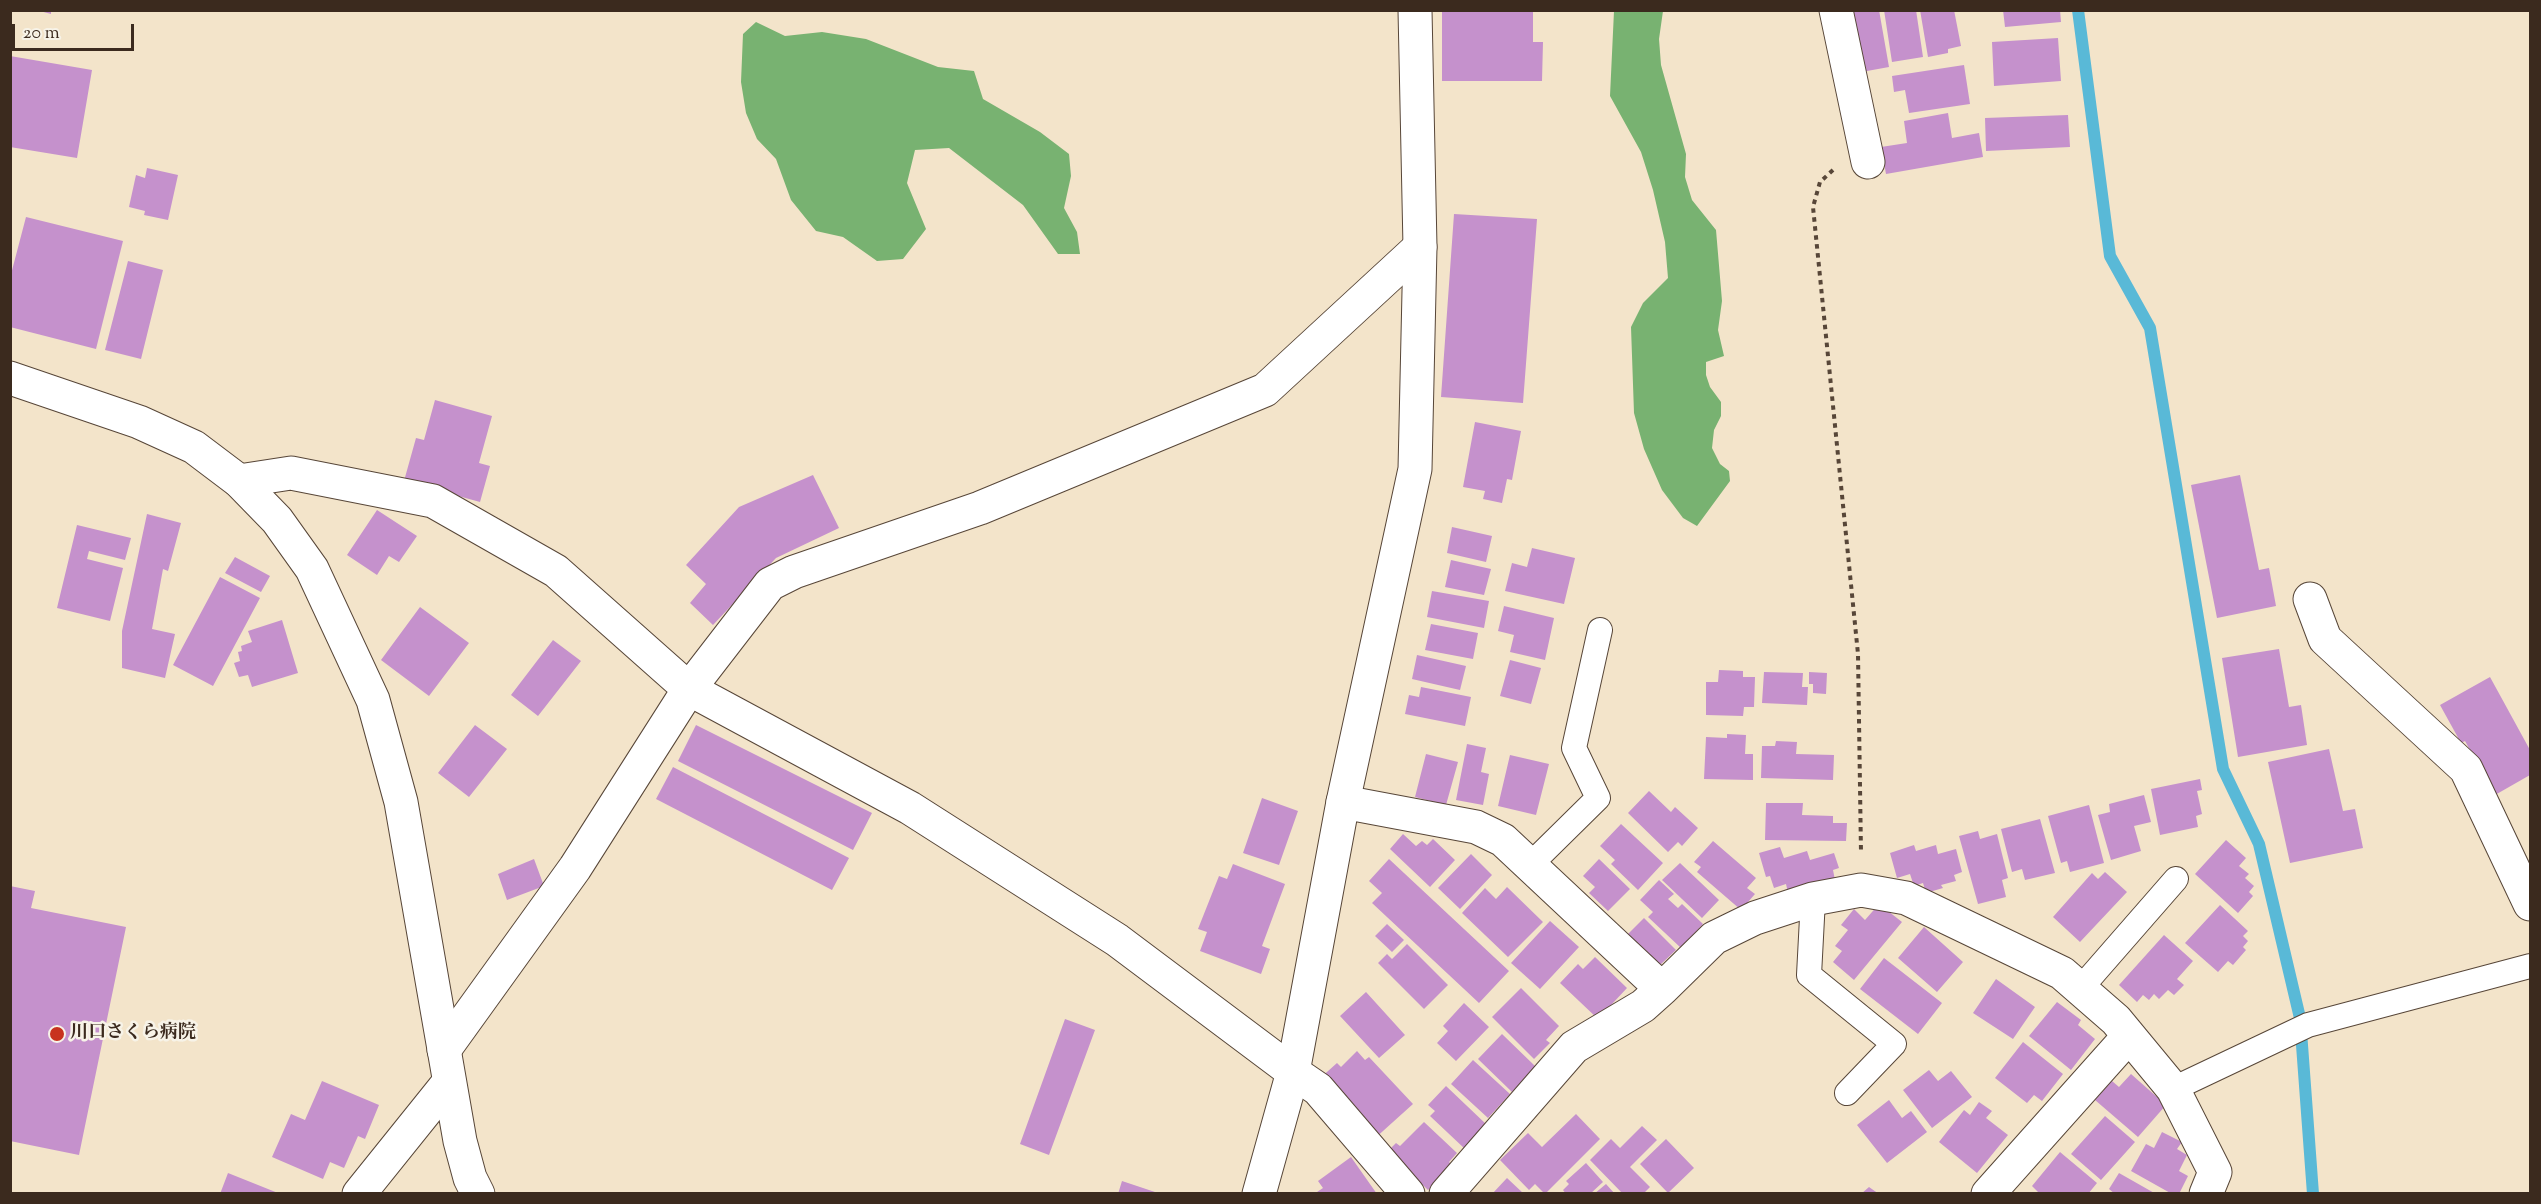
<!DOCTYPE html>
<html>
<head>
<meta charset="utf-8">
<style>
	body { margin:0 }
	#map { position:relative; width:2541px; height:1204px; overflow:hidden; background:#f3e4ca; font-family:"Sorts Mill Goudy",serif }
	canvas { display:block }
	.frame { position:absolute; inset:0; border:12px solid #3b2a1e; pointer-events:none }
	.scale { position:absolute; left:12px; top:24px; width:122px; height:27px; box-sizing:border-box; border:3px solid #3b2a1e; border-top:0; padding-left:8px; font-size:18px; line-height:21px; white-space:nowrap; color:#3b2a1e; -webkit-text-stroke:4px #f7f3e8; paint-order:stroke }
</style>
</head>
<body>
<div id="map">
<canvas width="2541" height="1204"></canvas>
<div class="frame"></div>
<div class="scale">20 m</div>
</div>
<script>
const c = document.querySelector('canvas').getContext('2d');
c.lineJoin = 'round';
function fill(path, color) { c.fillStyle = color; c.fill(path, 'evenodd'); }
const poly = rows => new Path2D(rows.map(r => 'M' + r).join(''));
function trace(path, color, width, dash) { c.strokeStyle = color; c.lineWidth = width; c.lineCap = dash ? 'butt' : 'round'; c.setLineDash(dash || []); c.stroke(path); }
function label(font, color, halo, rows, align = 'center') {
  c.font = font + ' "Sorts Mill Goudy","Noto Serif JP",serif'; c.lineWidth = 5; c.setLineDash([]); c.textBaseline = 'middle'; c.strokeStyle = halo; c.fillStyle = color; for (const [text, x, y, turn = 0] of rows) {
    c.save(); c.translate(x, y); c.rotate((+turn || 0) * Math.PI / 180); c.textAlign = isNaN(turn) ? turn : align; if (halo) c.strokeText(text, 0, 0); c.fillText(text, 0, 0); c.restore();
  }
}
const forest = poly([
	[1614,11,1663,11,1659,39,1661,65,1686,154,1685,177,1692,200,1716,230,1722,301,1718,330,1724,356,1706,362,1706,375,1710,387,1721,402,1721,416,1714,430,1712,448,1720,464,1729,471,1730,481,1697,526,1683,518,1662,490,1644,449,1634,413,1631,327,1643,303,1668,278,1665,242,1653,190,1641,152,1610,96],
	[756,22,785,36,822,32,866,39,938,67,974,71,983,99,1040,132,1069,154,1071,176,1064,208,1077,232,1080,254,1058,254,1023,205,949,148,915,150,907,183,926,229,903,259,877,261,843,237,816,231,791,200,776,159,757,139,746,113,741,82,743,34]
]);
const stream = poly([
	[2078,10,2110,256,2150,328,2223,769,2259,844,2300,1018,2313,1194]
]);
const building = poly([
	[36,10,51,10,51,14],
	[1442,10,1533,10,1533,42,1543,42,1542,81,1442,81],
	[1862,10,1879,10,1889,67,1856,73,1845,13],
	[1884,10,1916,10,1923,57,1892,62],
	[1920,10,1954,10,1961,46,1948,49,1948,53,1928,57],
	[2003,10,2060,10,2061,22,2005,27],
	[2058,38,2061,81,1994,86,1992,42],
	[10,56,92,70,77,158,10,147],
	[1964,65,1970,104,1909,113,1905,90,1894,92,1892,76],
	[1948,113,1952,138,1979,133,1983,157,1886,174,1881,147,1907,143,1904,121],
	[2068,115,2070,147,1986,151,1985,118],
	[147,168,178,175,168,220,144,215,145,211,129,207,136,175,145,178],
	[1454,214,1537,219,1523,403,1441,397],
	[26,217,123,241,96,349,10,327,10,278],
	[128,261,163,270,141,359,105,350],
	[435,400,492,416,479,463,490,466,480,502,404,481,416,438,424,440],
	[1475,422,1521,431,1512,480,1507,479,1502,503,1483,499,1485,491,1463,487],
	[813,475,839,528,776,558,713,625,690,603,706,584,686,565,739,507],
	[2240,475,2259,570,2269,568,2276,606,2217,618,2191,485],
	[377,510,417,536,399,562,389,556,377,575,347,555],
	[147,514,181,523,168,571,163,569,152,629,175,634,165,678,122,668,122,631],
	[77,525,131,538,125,560,89,551,87,559,123,568,110,621,57,608],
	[1452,527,1492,536,1486,562,1447,553],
	[1532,548,1575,558,1564,604,1505,591,1512,563,1527,567],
	[235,557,270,576,261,592,225,573],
	[1451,560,1491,569,1484,595,1445,587],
	[220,577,260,598,213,686,173,665],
	[1432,591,1489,601,1484,628,1427,617],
	[1504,606,1554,618,1545,660,1510,652,1514,635,1498,631],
	[420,607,469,643,429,696,381,660],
	[282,620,298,673,252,687,248,675,239,677,234,663,240,661,238,652,242,651,241,646,252,642,248,631],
	[1431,624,1478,633,1473,659,1425,650],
	[553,640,581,661,538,716,511,695],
	[2279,649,2289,707,2301,705,2307,745,2238,757,2222,658],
	[1417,655,1466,666,1460,690,1412,679],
	[1510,660,1541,668,1531,704,1500,696],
	[1719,670,1743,671,1743,677,1755,677,1754,707,1744,707,1743,716,1706,715,1706,682,1718,682],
	[1764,672,1803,673,1802,687,1808,687,1807,705,1762,703],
	[1809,672,1827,673,1826,694,1813,693,1813,684,1809,684],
	[2490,677,2530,750,2530,775,2495,795,2465,741,2461,743,2440,705],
	[1421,687,1471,697,1465,726,1405,714,1409,695,1419,697],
	[475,725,507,749,469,797,438,773],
	[696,725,872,813,853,850,678,761],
	[1727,734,1746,735,1745,754,1753,754,1753,780,1704,779,1706,737,1727,738],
	[1776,741,1797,742,1796,754,1834,755,1833,780,1761,778,1762,746,1775,746],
	[1467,744,1486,748,1481,772,1489,774,1483,805,1456,800],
	[2329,749,2343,811,2355,809,2363,848,2290,863,2268,762],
	[1426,754,1458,762,1446,805,1415,797],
	[1510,755,1549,764,1536,815,1498,806],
	[673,767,849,858,832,890,656,799],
	[2200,779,2202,790,2197,791,2202,814,2196,816,2198,827,2160,835,2151,789],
	[1649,791,1671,812,1675,807,1698,828,1682,846,1678,842,1668,852,1628,813],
	[2144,795,2151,822,2134,826,2141,851,2111,860,2098,815,2110,812,2109,804],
	[1262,798,1298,811,1279,865,1243,853],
	[1766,803,1803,803,1802,815,1833,816,1833,823,1847,823,1846,841,1765,840],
	[2089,805,2104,863,2070,872,2067,861,2061,863,2048,816],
	[2040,819,2055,873,2025,880,2022,869,2012,872,2001,829],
	[1621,824,1663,863,1638,890,1611,864,1615,860,1600,846],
	[1978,831,1980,839,1997,834,2008,878,2002,880,2006,897,1978,904,1959,836],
	[1403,834,1416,846,1422,841,1427,845,1433,839,1455,860,1430,887,1390,849],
	[2226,840,2246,858,2239,866,2249,874,2245,878,2254,886,2249,892,2253,896,2238,913,2195,874],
	[1713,841,1756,878,1747,888,1755,894,1741,910,1697,872,1701,867,1694,862],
	[1914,845,1916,851,1936,845,1938,854,1956,849,1962,872,1954,875,1956,881,1941,885,1943,888,1926,893,1923,883,1914,886,1910,874,1897,878,1890,853],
	[1780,847,1784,858,1807,851,1810,860,1834,853,1839,868,1833,870,1835,880,1788,893,1786,884,1774,888,1770,876,1766,877,1759,853],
	[1471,854,1492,875,1460,909,1438,888],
	[534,859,544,886,507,900,498,874],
	[1389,859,1509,971,1479,1003,1372,903,1382,893,1369,881],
	[1599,859,1630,889,1608,911,1589,893,1595,887,1583,876],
	[1680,863,1719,900,1702,918,1662,880],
	[1233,864,1285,884,1262,946,1270,949,1261,974,1200,951,1207,932,1198,929,1219,876,1227,879],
	[2105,872,2127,892,2080,942,2053,917,2092,873,2098,879],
	[1659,880,1674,894,1668,899,1678,908,1682,904,1703,924,1681,948,1648,917,1653,912,1640,900],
	[10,886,35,891,31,908,126,927,79,1155,10,1141],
	[1507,887,1543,922,1508,957,1462,913,1485,888,1496,899],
	[1879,904,1902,922,1854,980,1833,962,1842,951,1835,946,1848,930,1841,925,1854,909,1865,920],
	[2220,905,2248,931,2243,936,2248,941,2243,947,2246,950,2233,965,2228,961,2218,972,2185,943],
	[1644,918,1676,950,1659,966,1628,934],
	[1550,921,1579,947,1540,989,1511,963],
	[1387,924,1404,940,1392,952,1375,936],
	[1924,927,1963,962,1937,992,1898,958],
	[2164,935,2193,961,2177,979,2184,985,2174,995,2168,990,2159,999,2154,994,2149,1000,2143,995,2137,1002,2119,985],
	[1407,944,1448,985,1424,1009,1378,963,1387,954,1392,959],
	[1595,957,1627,988,1598,1019,1560,983,1578,964,1583,969],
	[1884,958,1942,1003,1918,1034,1860,989],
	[1996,979,2035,1007,2013,1039,1973,1013],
	[1521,988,1559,1026,1546,1040,1550,1043,1534,1059,1492,1017],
	[1366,992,1405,1035,1379,1058,1340,1016],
	[2057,1002,2081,1020,2078,1025,2095,1039,2071,1070,2029,1036],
	[1464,1003,1489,1027,1456,1061,1437,1043,1448,1031,1443,1026],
	[1065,1019,1095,1030,1049,1155,1020,1144],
	[1502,1034,1536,1067,1512,1092,1478,1059],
	[2023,1042,2063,1074,2042,1101,2034,1095,2027,1103,1995,1078],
	[1357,1051,1365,1060,1369,1057,1413,1104,1373,1140,1318,1080,1337,1063,1341,1067],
	[1473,1060,1510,1094,1488,1118,1451,1084],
	[1929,1070,1938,1081,1951,1071,1972,1097,1932,1128,1903,1090],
	[2131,1074,2166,1105,2138,1137,2095,1100,2112,1081,2119,1087],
	[322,1081,379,1105,365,1139,358,1136,344,1168,330,1162,323,1179,272,1157,291,1114,305,1120],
	[1446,1086,1487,1125,1465,1149,1430,1116,1435,1111,1428,1105],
	[1889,1100,1902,1118,1911,1111,1927,1132,1887,1163,1857,1125],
	[1979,1102,1992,1111,1986,1118,2008,1135,1977,1173,1939,1142,1964,1110,1970,1115],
	[1576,1114,1600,1139,1545,1194,1535,1184,1529,1190,1500,1160,1528,1133,1542,1147],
	[2105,1116,2135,1142,2101,1180,2071,1154],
	[1424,1122,1457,1153,1449,1162,1453,1166,1428,1190,1388,1151,1396,1143,1400,1146],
	[1642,1126,1657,1140,1630,1167,1650,1187,1643,1194,1623,1194,1590,1160,1611,1139,1620,1148],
	[2162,1132,2182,1142,2177,1149,2187,1155,2179,1171,2188,1176,2179,1194,2172,1194,2131,1171,2146,1144,2154,1148],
	[1666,1139,1694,1168,1668,1193,1640,1164],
	[2060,1152,2097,1183,2088,1194,2040,1194,2032,1186],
	[1351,1157,1377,1194,1314,1194,1323,1188,1318,1181],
	[1586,1163,1603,1182,1590,1194,1566,1194,1563,1190,1569,1184,1566,1181],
	[228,1173,278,1193,278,1194,220,1194],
	[2119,1173,2156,1194,2115,1194,2109,1189],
	[1507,1178,1524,1194,1492,1194],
	[1122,1181,1158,1193,1158,1194,1118,1194],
	[1606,1184,1615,1194,1594,1194],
	[1869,1187,1879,1194,1861,1194]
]);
const path = poly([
	[1833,170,1820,182,1813,207,1858,654,1861,853]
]);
const lane = poly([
	[1530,865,1598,798,1574,748,1600,630],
	[1813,899,1809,975,1894,1044,1847,1093],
	[2080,989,2176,879],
	[2173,1089,2308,1025,2530,966]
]);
const street = poly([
	[1836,10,1868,162],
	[239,481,291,473,433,501,556,571,689,689,910,808,1117,940,1293,1072,1318,1089,1408,1194],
	[2310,599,2325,639,2466,769,2530,904],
	[1343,802,1476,827,1503,840,1662,989,1714,938,1755,918,1813,899,1861,890,1906,898,2062,973,2116,1020,2173,1089,2215,1172,2206,1194],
	[444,1050,575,868,689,689,770,584,794,572,980,508,1265,390,1420,247],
	[359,1194,449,1082],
	[1446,1194,1574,1047,1643,1006,1662,989],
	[1988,1194,2129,1036]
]);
const secondary = poly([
	[10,378,139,422,194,447,239,481,277,520,312,569,373,700,401,802,460,1141,470,1178,478,1194],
	[1259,1194,1293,1072,1343,802,1415,469,1420,247,1415,10]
]);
const markers = [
	[57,1034,8,"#c8321e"]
];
const poiNames = [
	["川口さくら病院",70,1034]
];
fill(forest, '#78b271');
trace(stream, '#59b9d7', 12);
fill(building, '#c591cc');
trace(lane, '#574638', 26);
trace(street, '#574638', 35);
trace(secondary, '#574638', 35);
trace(path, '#574638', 4, [4.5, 4.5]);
trace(lane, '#fff', 24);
trace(street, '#fff', 33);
trace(secondary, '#fff', 33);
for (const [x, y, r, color] of markers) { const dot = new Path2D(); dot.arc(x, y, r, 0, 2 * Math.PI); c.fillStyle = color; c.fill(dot); trace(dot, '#f7f3e8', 2); }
label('bold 18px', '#3b2a1e', '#f7f3e8', poiNames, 'left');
</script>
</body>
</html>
